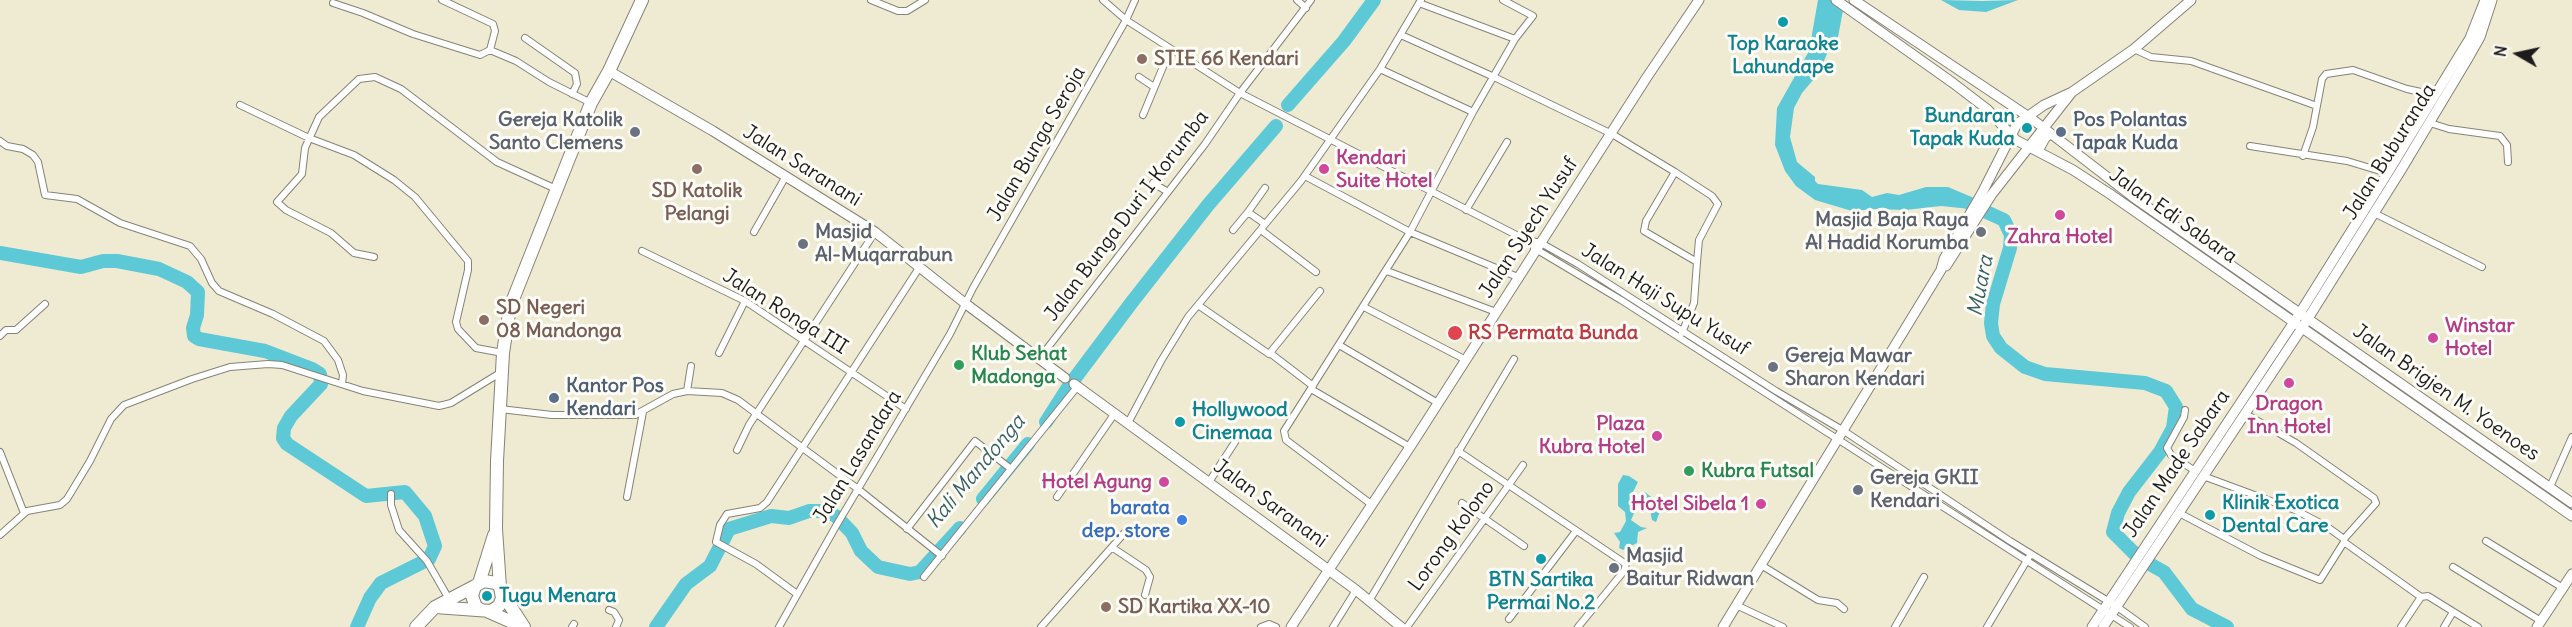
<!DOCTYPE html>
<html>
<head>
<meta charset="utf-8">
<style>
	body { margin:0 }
	#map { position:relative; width:2572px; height:627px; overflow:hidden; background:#efead2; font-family:Delius,sans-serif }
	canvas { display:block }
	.north { position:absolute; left:2488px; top:24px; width:60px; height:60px; -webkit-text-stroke:4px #fdfcf7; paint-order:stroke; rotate:279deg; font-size:16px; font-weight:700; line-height:24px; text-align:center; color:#1c1c1c }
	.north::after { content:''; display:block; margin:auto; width:21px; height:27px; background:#1c1c1c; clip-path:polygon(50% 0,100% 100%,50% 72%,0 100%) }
</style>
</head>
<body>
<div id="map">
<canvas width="2572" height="627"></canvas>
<div class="north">N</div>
</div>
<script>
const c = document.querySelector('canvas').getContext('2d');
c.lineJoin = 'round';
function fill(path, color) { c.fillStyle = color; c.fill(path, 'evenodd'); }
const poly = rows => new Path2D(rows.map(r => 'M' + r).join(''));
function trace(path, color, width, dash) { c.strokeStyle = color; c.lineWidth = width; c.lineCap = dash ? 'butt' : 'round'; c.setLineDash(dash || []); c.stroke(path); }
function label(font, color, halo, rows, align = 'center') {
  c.font = font + ' Delius,sans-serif'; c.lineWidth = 6; c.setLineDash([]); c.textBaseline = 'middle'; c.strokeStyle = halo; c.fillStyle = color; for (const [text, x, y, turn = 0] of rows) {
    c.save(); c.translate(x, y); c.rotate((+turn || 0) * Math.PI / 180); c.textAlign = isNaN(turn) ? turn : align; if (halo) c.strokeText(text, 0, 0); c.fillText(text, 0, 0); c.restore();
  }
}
const water = poly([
	[1818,0,1845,0,1838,37,1829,49,1819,73,1802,93,1794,108,1790,137,1797,162,1815,177,1815,181,1818,184,1862,190,1872,197,1887,193,1899,195,1926,187,1948,187,1974,198,1970,209,1941,206,1905,210,1875,209,1852,211,1815,200,1796,186,1785,171,1775,145,1777,108,1809,51],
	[1941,0,1982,1,2018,0,1986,12,1959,10],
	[1623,475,1629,476,1638,482,1633,492,1629,494,1631,502,1634,502,1645,492,1662,506,1656,522,1652,520,1648,501,1645,500,1639,503,1631,520,1641,527,1647,528,1638,532,1637,543,1623,550,1619,548,1620,542,1614,533,1620,532,1626,521,1625,512,1618,506,1618,484]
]);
const river = poly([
	[1288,105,1344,41,1374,0],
	[1971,205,2004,220,2011,235,2010,248,1993,304,1991,323,1993,336,2001,348,2025,367,2045,374,2145,383,2166,391,2176,407,2173,428,2160,452,2129,492,2118,513,2113,532,2139,558,2164,572,2192,609,2227,627],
	[0,253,81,267,103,261,117,261,159,269,187,282,198,292,197,315,193,328,194,336,199,339,265,351,312,369,320,374,321,384,291,416,284,428,283,438,287,444,366,496,405,492,425,516,435,546,429,559,381,583,370,598,357,627],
	[1046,422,1069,386,1132,302,1208,205,1276,126],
	[983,499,1028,444],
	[656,627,686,584,710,566,729,529,771,516,789,518,809,511,825,511,836,516,852,533,861,551,878,567,910,574,920,572,960,528]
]);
const street = poly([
	[442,0,493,24,495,31,490,50],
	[871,0,898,11,907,11,925,0],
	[1103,0,1126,20,1240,93,1526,240,1541,243,1578,264,1776,391,1844,431,2010,541,2116,606,2145,627],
	[1297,0,1306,8],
	[333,3,363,13,413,34,480,55,490,50,516,61,549,82,591,103],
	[1419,3,1515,39],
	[1401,35,1494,77,1612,134,1675,172,1712,196,1718,204,1699,240,1697,262,1644,231,1646,221,1675,172],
	[525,38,575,73,577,84,572,94],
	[2134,49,2151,57,2191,61,2317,106],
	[1380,69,1473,112],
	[1139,77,1154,87],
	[240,105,309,138,354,155,394,180,415,197,468,261,468,270,456,322,458,329,476,348,503,353],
	[1143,115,1170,50],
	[2430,123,2449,129,2500,136,2507,145,2508,162],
	[0,141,7,146,23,149,33,155,38,162,45,195,77,199,120,223,190,246,201,259,212,283,219,291,273,314,324,341,338,360,343,375,342,384],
	[2250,146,2347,161,2387,173],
	[2303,156,2313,127,2322,79,2326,74,2353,70,2407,89,2435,95],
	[1305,176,1410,232,1520,278],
	[1153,183,1168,192],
	[1466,210,1507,142],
	[1248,212,1265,188],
	[2374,213,2482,267],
	[1233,230,1248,212,1265,224],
	[1261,230,1316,272],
	[754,232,786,176],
	[1534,248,1621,300,2130,627],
	[642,251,745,301,906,409],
	[374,257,354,253,331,233,286,210,277,202,302,174,305,148,319,117,359,79,375,77,401,89,497,162,556,189],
	[1387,271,1496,312],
	[1198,305,1269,354,1320,291],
	[1364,307,1466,360],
	[1682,333,1694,303,1697,262],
	[0,336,6,330,16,330,45,304],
	[1339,345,1438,403],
	[719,353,745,301],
	[1270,353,1313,386],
	[1039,359,1205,144,1240,93,1311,0],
	[1311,389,1410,447],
	[687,391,691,366],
	[500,409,552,415,635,415,673,394,687,391,722,393,738,400,858,489,942,556],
	[2185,410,2184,417,2167,448,2171,455,2195,471],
	[1128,423,1161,361,1188,317,1301,181,1380,69,1421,0],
	[737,450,749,425,875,232],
	[1458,451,1626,564,1624,571,1578,627],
	[0,452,24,513],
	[2203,476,2295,510,2326,526,2344,539],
	[1209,482,1235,442],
	[2550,487,2572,437],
	[391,494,391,505,399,530,427,561,449,599],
	[627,497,643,412],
	[1057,497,1115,413],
	[1462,503,1524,546],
	[1371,504,1290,443,1286,440,1284,431,1410,232,1473,112,1515,39,1533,16,1503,0],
	[2179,513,2261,556,2320,580,2344,542,2344,539,2376,503,2374,498,2296,443,2244,413],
	[907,529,975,441,1011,469],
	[0,535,27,511,60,505,67,499,90,461,111,419,124,405,192,379,230,367,268,364,282,365,363,391,439,406,451,403,500,373],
	[2486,541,2563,588],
	[2344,542,2421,597,2428,596,2478,627],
	[1113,548,1146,570,1150,577,1145,595],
	[1761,565,1818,600,1837,603,1844,609],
	[2453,567,2541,621],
	[924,577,1077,387],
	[797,594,756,564,716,542,720,525,727,514,760,508,767,502,919,268],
	[1369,601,1514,359],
	[1736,605,1783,627],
	[609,610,614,612,619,620,616,627],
	[1509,619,1576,531],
	[572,627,574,624],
	[779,627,836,526,950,334,973,288,1126,20,1135,0],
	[1041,627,1127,530],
	[1261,627,1269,624,1276,627],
	[1333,627,1356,590],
	[1407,627,1523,465],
	[1895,627,1924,577],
	[1987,627,2029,557],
	[2401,627,2421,597],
	[2444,627,2453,612]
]);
const secondary = poly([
	[1836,0,1953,83,1987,109,2016,140,2073,170,2110,194,2572,516],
	[1854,0,2032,119,2133,197,2572,503],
	[609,71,713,131,875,232,966,304,1065,378],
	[2038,151,2045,138,2050,134],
	[1946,266,1992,194,2072,92,2134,49,2191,0],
	[1074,384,1356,590,1401,627],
	[1291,627,1410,447,1647,77,1699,0],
	[1723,627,1941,270,1944,259,1982,193,2017,124,2044,105,2072,92],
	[2092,627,2300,313,2387,174,2470,38,2485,0],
	[2103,627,2302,328,2401,170,2467,60,2480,37,2492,0],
	[2537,627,2572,574]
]);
const highway = poly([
	[479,583,494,535],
	[500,587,496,529,497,461,503,353,510,307,591,103,609,71,642,0],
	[502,593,524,627],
	[435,607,491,611,499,606,502,598,500,587,496,583,484,581,475,586,472,596,476,607,481,610],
	[487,611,523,627],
	[416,627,435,607,475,586]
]);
const markers = [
	[1783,22,6,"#0f9aa8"],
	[1142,59,6,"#8d6e63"],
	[2027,128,6,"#0f9aa8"],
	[635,132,6,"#6b7280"],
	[2061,132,6,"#5c6f8a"],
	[697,169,6,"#8d6e63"],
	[1324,169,6,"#d1479c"],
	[2060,215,6,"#d1479c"],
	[1981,232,6,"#6b7280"],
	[803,244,6,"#6b7280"],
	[484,320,6,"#8d6e63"],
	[1455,333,8,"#e0444e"],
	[2433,338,6,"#d1479c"],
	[959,365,6,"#2e9e5b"],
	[1773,367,6,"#6b7280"],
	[2289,383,6,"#d1479c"],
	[554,398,6,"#5c6f8a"],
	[1180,422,6,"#0f9aa8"],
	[1657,436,6,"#d1479c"],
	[1689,471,6,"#2e9e5b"],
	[1164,482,6,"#d1479c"],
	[1858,490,6,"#6b7280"],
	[1761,504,6,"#d1479c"],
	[2210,515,6,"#0f9aa8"],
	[1182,520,6,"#3f7fe0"],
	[1541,559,6,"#0f9aa8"],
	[1614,568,6,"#6b7280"],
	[487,596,6,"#0f9aa8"],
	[1106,607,6,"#8d6e63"]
];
const cultureNames = [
	["Top Karaoke",1783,44,"center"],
	["Lahundape",1783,67,"center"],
	["Bundaran",2015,116,"right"],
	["Tapak Kuda",2015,139,"right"],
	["Hollywood",1192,410],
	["Cinemaa",1192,433],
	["Klinik Exotica",2222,503],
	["Dental Care",2222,526],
	["BTN Sartika",1541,580,"center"],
	["Permai No.2",1541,603,"center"],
	["Tugu Menara",499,596]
];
const educationNames = [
	["STIE 66 Kendari",1154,59],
	["SD Katolik",697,191,"center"],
	["Pelangi",697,214,"center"],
	["SD Negeri",496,308],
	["08 Mandonga",496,331],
	["SD Kartika XX-10",1118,607]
];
const worshipNames = [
	["Gereja Katolik",623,120,"right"],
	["Santo Clemens",623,143,"right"],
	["Masjid Baja Raya",1969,220,"right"],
	["Al Hadid Korumba",1969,243,"right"],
	["Masjid",815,232],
	["Al-Muqarrabun",815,255],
	["Gereja Mawar",1785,356],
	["Sharon Kendari",1785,379],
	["Gereja GKII",1870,478],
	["Kendari",1870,501],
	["Masjid",1626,556],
	["Baitur Ridwan",1626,579]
];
const serviceNames = [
	["Pos Polantas",2073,120],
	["Tapak Kuda",2073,143],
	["Kantor Pos",566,386],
	["Kendari",566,409]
];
const streetNames = [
	["Jalan Bunga Seroja",1037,144,-60],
	["Jalan Buburanda",2390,152,-58],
	["Jalan Saranani",802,166,32],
	["Jalan Bunga Duri I Korumba",1127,216,-53],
	["Jalan Edi Sabara",2173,216,35],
	["Jalan Syech Yusuf",1529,228,-57],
	["Jalan Haji Supu Yusuf",1665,300,32],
	["Jalan Ronga III",785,312,32],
	["Jalan Brigjen M. Yoenoes",2446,393,35],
	["Jalan Lasandara",858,457,-59],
	["Jalan Made Sabara",2177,464,-56],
	["Jalan Saranani",1270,504,36],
	["Lorong Kolono",1452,536,-54]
];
const hotelNames = [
	["Kendari",1336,158,"left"],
	["Suite Hotel",1336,181,"left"],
	["Zahra Hotel",2060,237,"center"],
	["Winstar",2445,326,"left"],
	["Hotel",2445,349,"left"],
	["Dragon",2289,404,"center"],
	["Inn Hotel",2289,427,"center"],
	["Plaza",1645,424],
	["Kubra Hotel",1645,447],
	["Hotel Agung",1152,482],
	["Hotel Sibela 1",1749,504]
];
const healthNames = [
	["RS Permata Bunda",1468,333]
];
const leisureNames = [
	["Klub Sehat",971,354],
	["Madonga",971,377],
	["Kubra Futsal",1701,471]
];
const shopNames = [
	["barata",1170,508],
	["dep. store",1170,531]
];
const waterNames = [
	["Muara",1981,286,-79],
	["Kali Mandonga",976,472,-50]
];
fill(water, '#5ec9d6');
trace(river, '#5ec9d6', 14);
trace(street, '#868377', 8);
trace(secondary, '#868377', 11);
trace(highway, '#868377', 14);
trace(street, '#fff', 6);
trace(secondary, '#fff', 9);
trace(highway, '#fff', 12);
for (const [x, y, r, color] of markers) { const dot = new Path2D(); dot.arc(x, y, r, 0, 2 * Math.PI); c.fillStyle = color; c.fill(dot); trace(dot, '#fdfcf7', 2); }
label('bold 20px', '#0d838f', '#fdfcf7', cultureNames, 'left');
label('bold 20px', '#785e54', '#fdfcf7', educationNames, 'left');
label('bold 20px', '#5b616d', '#fdfcf7', worshipNames, 'left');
label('bold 20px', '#4e5e75', '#fdfcf7', serviceNames, 'left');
label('20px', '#1c1c1c', '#fdfcf7', streetNames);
label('bold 20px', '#b23c85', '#fdfcf7', hotelNames, 'right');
label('bold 20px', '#be3a42', '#fdfcf7', healthNames, 'left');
label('bold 20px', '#27864d', '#fdfcf7', leisureNames, 'left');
label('bold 20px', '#366cbe', '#fdfcf7', shopNames, 'right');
label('italic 21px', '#366166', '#fdfcf7', waterNames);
</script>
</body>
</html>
